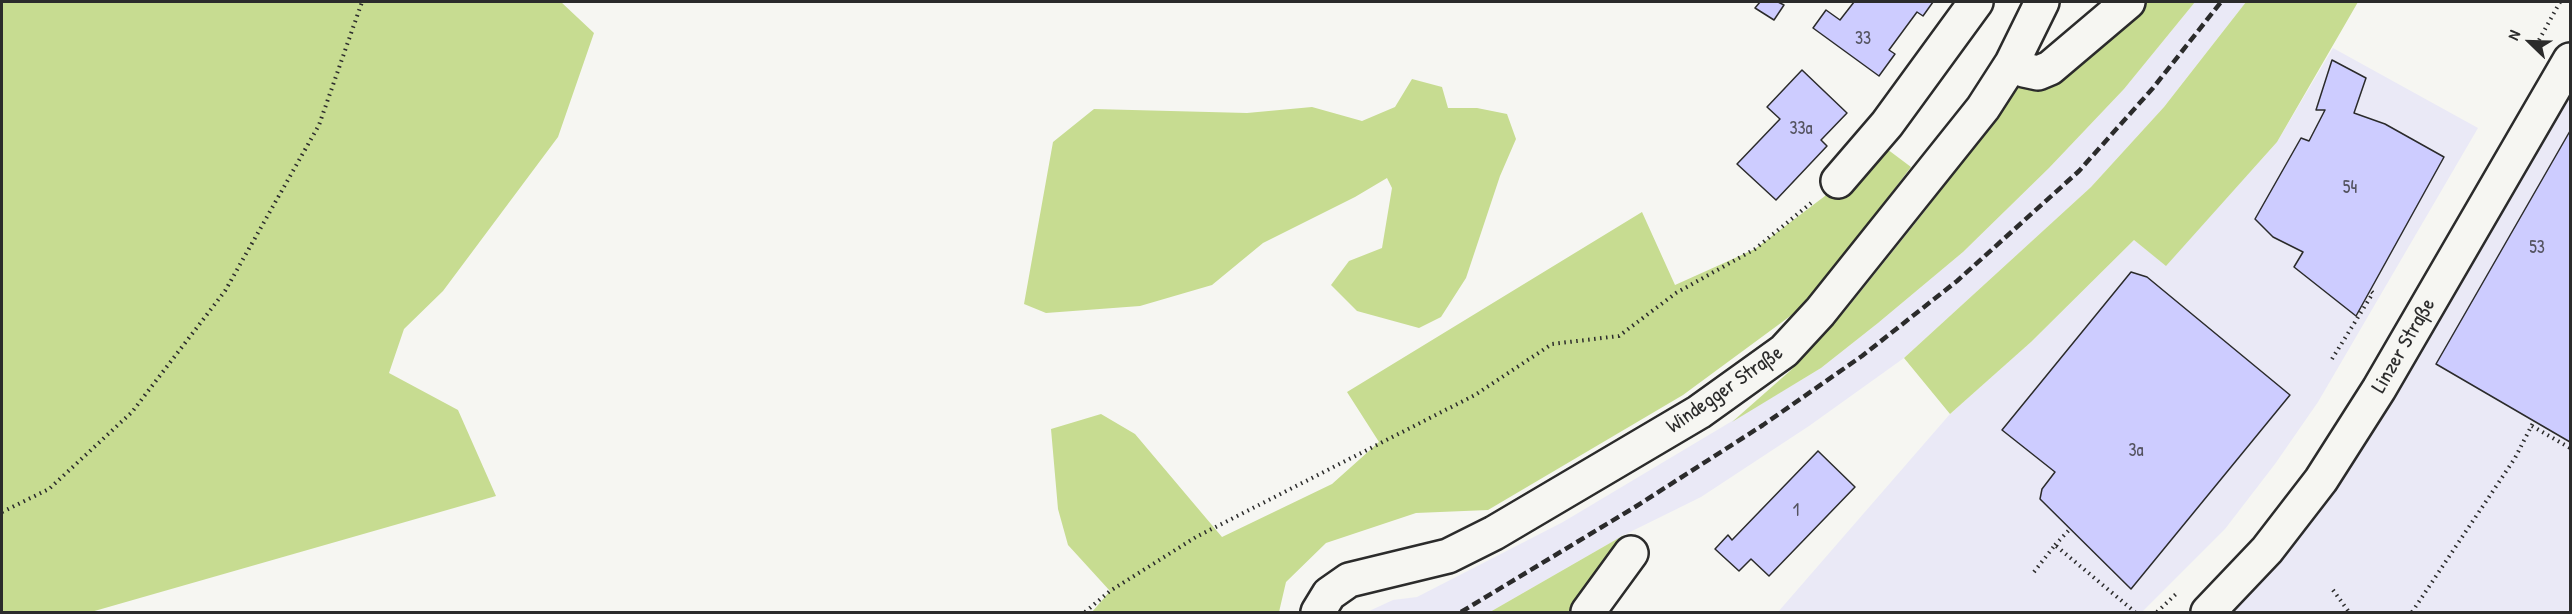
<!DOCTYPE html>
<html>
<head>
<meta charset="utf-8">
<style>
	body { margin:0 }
	#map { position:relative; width:2572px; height:614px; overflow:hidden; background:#f6f6f2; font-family:"Patrick Hand",sans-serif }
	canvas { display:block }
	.frame { position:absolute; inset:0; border:3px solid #2b2b2b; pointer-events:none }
	.north { position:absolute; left:2500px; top:12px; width:60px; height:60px; -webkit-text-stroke:4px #f6f6f2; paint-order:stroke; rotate:293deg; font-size:16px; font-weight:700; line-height:24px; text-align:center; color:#2b2b2b }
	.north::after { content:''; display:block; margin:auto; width:21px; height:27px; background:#2b2b2b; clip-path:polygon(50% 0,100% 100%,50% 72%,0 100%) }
</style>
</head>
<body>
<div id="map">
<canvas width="2572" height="614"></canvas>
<div class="frame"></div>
<div class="north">N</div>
</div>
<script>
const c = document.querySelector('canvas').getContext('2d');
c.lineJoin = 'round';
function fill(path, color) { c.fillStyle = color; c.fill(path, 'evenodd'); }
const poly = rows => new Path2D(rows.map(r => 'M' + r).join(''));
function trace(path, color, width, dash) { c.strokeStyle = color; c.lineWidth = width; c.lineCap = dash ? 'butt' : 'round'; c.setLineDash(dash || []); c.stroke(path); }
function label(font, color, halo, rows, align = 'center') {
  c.font = font + ' "Patrick Hand",sans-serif'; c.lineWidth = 4.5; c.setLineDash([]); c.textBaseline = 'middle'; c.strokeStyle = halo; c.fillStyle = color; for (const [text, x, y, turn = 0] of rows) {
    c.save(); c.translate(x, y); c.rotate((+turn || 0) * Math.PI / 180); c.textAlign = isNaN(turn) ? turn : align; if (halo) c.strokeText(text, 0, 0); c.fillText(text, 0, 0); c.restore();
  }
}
const built = poly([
	[2195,2,2246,2,2164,107,2091,187,1904,358,1809,426,1701,497,1624,535,1490,612,1367,612,1393,600,1417,597,1563,522,1821,368,1878,323,1963,252,2049,168,2124,89],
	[2333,48,2478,128,2318,402,2275,464,2225,529,2142,612,1778,612,1950,414,2031,342,2134,240,2166,265,2277,142],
	[2570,96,2570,612,2230,612,2267,575,2317,512,2378,426]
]);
const green = poly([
	[2,2,561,2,594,33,558,137,443,291,404,329,389,373,458,410,496,496,91,612,2,612],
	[2139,2,2195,2,2124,89,2049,168,1963,252,1878,323,1821,368,1732,422,1791,370,1845,311,1925,211,2024,80],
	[2246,2,2358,2,2277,142,2166,266,2134,240,2031,342,1950,414,1904,358,2091,187,2164,107],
	[1412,79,1442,87,1448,108,1477,108,1507,114,1516,139,1500,176,1466,278,1441,317,1419,328,1357,311,1331,285,1349,261,1382,248,1392,188,1387,178,1355,197,1263,243,1212,285,1140,306,1046,313,1024,304,1053,142,1094,109,1247,113,1312,107,1362,121,1395,107],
	[1887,149,1911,167,1808,303,1683,395,1488,510,1416,513,1326,543,1286,582,1279,612,1092,612,1110,591,1068,545,1058,509,1051,429,1101,414,1135,434,1222,537,1332,484,1379,442,1347,392,1642,212,1675,285,1755,249],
	[1624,535,1568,612,1490,612]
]);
const building = poly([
	[1760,2,1778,2,1784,5,1774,20,1755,8,1760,2],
	[1854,2,1933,2,1923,16,1917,12,1889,50,1895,54,1879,76,1813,28,1826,10,1840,20,1854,2],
	[2332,60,2366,78,2354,113,2385,124,2444,157,2356,316,2294,267,2303,252,2273,237,2255,219,2301,138,2309,141,2325,110,2316,110,2332,60],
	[1802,70,1847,113,1821,140,1827,146,1776,200,1737,164,1780,119,1767,107,1802,70],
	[2570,131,2570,442,2436,364,2570,131],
	[2131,272,2147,277,2290,395,2131,589,2040,499,2042,489,2055,472,2002,430,2131,272],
	[1818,451,1855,487,1769,576,1751,559,1739,571,1715,549,1728,535,1732,540,1818,451]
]);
const path = poly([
	[2539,40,2560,2],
	[2332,359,2373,293,2370,290],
	[2532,426,2570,448],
	[2,512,49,489,132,412,225,291,319,125,362,2],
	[2055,545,2070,529],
	[2034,572,2055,545,2135,612],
	[2333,590,2349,612],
	[1085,612,1110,591,1196,537,1475,395,1552,344,1619,336,1676,293,1755,249,1811,203],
	[2157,612,2176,594],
	[2412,612,2515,458,2534,421]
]);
const street = poly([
	[2012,63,2024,70,2038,73,2050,68,2128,2],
	[1838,181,1887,124,1976,2],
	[1318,612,1329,594,1349,580,1448,556,1494,533,1699,412,1784,351,1820,312,1983,108,2012,63,2042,2],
	[1588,612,1631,553]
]);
const secondary = poly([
	[2208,612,2267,550,2321,480,2379,389,2570,60]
]);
const rail = poly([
	[1461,612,1635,507,1763,425,1862,356,1957,281,2079,171,2153,88,2221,2]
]);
const numberNames = [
	["33",1863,39],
	["33a",1801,129],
	["54",2350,188],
	["53",2537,248],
	["3a",2136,451],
	["1",1796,511]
];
const streetNames = [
	["Linzer Straße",2404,346,-60],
	["Windegger Straße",1725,390,-35]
];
fill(built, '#eae9f6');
fill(green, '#c7dc91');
fill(building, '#cdccff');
trace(building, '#2b2b2b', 1.5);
trace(street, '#2b2b2b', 38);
trace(secondary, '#2b2b2b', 38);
trace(path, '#2b2b2b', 4, [1.5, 4.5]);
trace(street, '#f6f6f2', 33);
trace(secondary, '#f6f6f2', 33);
trace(rail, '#2b2b2b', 4.5, [9, 4.5]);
label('18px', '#545360', null, numberNames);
label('21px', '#2b2b2b', '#f6f6f2', streetNames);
</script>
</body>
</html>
